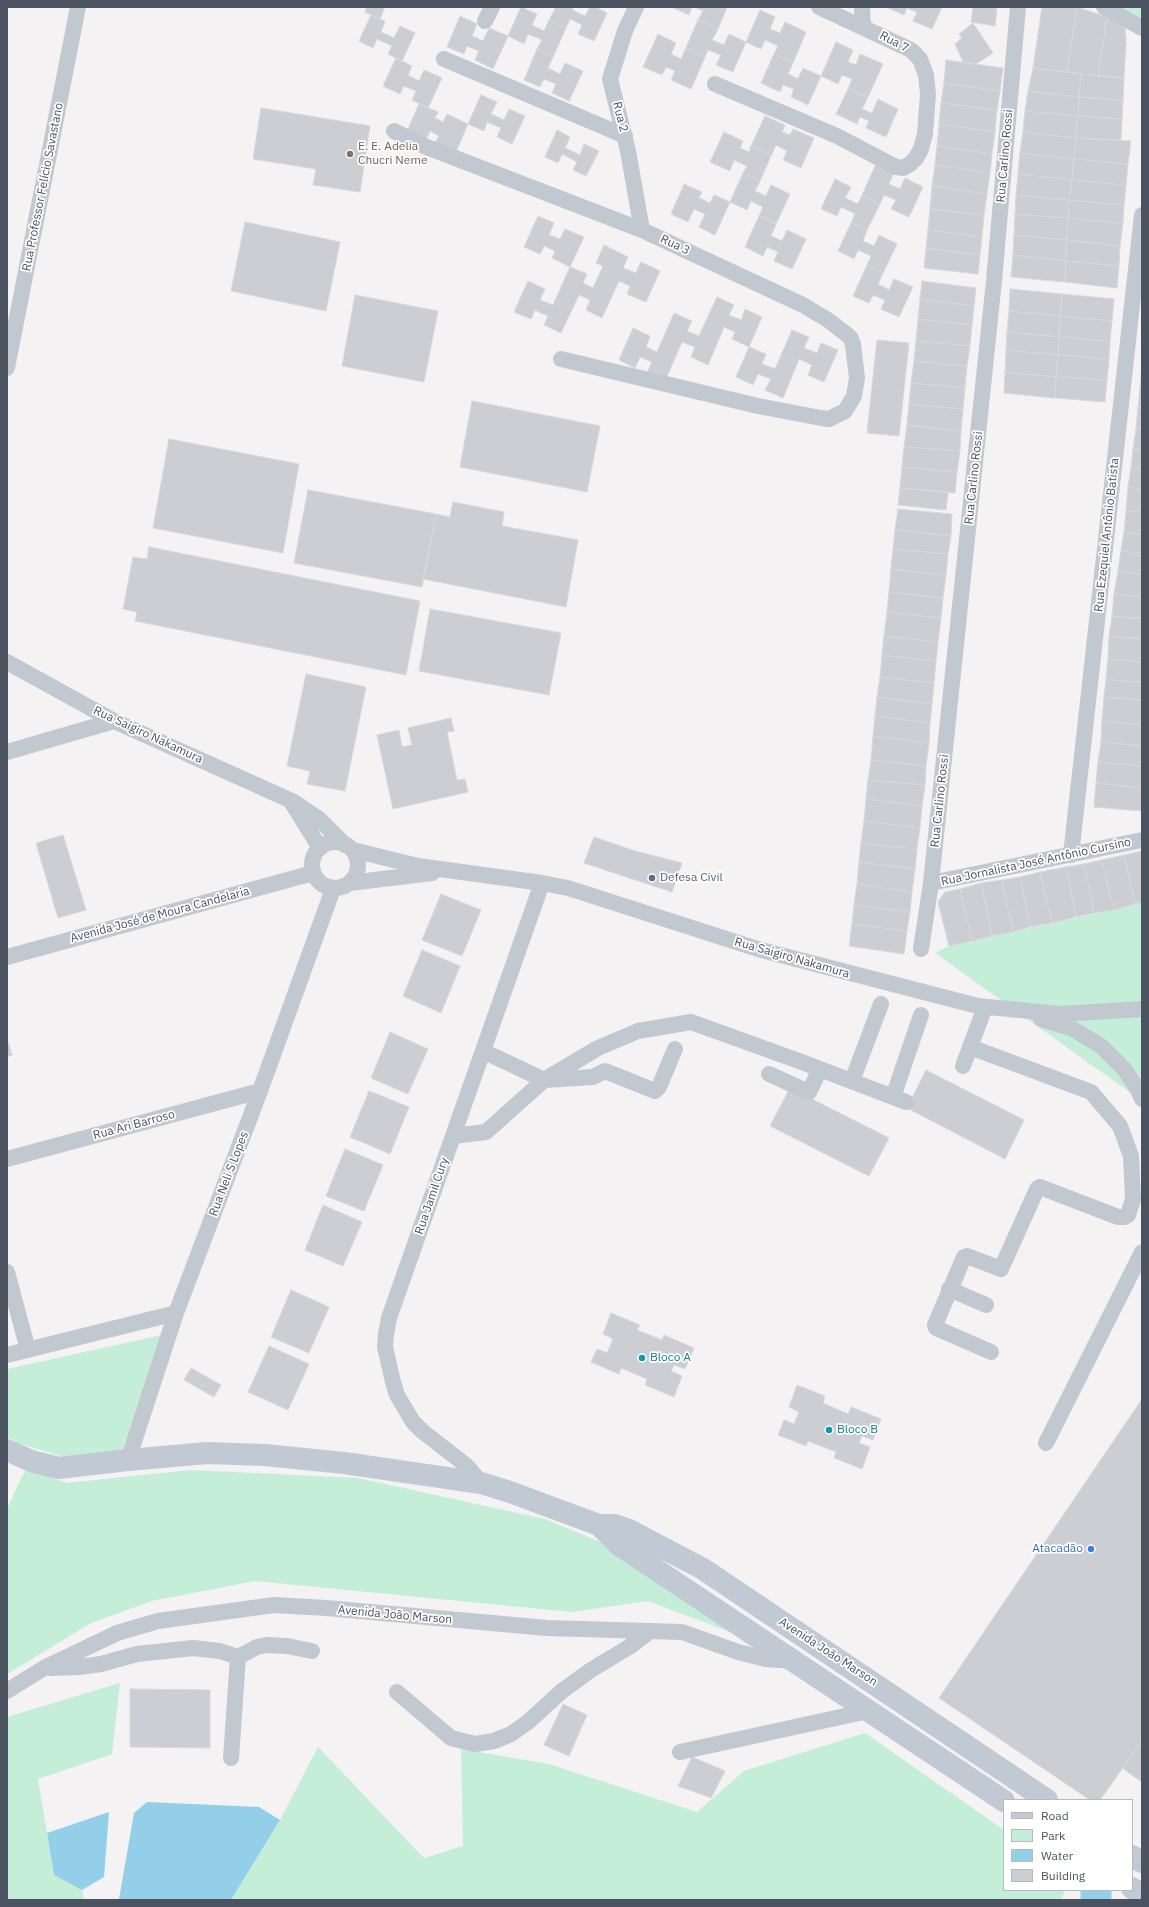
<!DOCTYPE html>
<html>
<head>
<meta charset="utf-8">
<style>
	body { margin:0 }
	#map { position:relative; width:1149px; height:1907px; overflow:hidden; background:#f4f2f2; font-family:"IBM Plex Sans",sans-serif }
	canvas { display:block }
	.frame { position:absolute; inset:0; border:8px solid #4a535f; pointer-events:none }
	.legend { position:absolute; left:1003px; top:1799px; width:130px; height:92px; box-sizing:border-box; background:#fff; border:1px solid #b7babf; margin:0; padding:5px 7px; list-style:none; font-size:12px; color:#4a535f }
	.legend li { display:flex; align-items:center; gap:8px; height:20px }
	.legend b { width:20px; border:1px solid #b7babf }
</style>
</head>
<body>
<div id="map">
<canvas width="1149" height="1907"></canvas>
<div class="frame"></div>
<ul class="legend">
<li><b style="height:5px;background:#c1c9d4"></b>Road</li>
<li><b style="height:11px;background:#c4eed8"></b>Park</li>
<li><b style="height:11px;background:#94cfe9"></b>Water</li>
<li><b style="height:11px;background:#ccced4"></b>Building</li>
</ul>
</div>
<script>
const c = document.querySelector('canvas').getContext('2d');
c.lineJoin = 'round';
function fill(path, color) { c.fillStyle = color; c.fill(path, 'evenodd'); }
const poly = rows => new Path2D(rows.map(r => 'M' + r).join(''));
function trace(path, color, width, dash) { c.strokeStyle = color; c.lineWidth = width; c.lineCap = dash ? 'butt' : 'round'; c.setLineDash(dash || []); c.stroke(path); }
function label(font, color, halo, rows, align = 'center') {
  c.font = font + ' "IBM Plex Sans",sans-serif'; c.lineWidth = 3.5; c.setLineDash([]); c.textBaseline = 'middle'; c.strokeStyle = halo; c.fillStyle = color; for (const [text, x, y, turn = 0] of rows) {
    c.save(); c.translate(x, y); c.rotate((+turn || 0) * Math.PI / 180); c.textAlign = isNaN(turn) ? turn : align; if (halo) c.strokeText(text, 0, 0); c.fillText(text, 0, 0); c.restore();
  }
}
const green = poly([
	[1104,7,1142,7,1142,28],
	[1142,903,1142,1101,935,953,949,946],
	[162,1335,122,1451,64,1457,18,1443,7,1437,7,1369],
	[26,1468,67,1483,190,1470,358,1478,545,1519,625,1552,746,1638,648,1601,572,1612,255,1581,152,1601,91,1623,7,1674,7,1509],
	[120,1683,112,1754,38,1779,54,1875,82,1890,84,1900,7,1900,7,1717],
	[865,1733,1004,1830,1004,1890,1065,1890,1061,1900,231,1900,280,1820,318,1747,424,1858,463,1846,461,1749,549,1764,697,1812,744,1771]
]);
const water = poly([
	[147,1802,259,1807,280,1820,231,1900,119,1899,134,1813],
	[109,1812,104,1877,82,1890,54,1875,47,1833]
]);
const river = poly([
	[1096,1900,1096,1890]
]);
const building = poly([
	[367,7,385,7,380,19,365,12,367,7],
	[521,7,537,14,532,25,544,31,549,20,566,28,553,57,537,49,542,40,528,34,524,44,508,36,521,7],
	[556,7,574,7,572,10,585,16,590,7,595,7,607,13,594,41,578,34,582,25,570,19,566,28,549,20,556,7],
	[671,7,692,7,689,15,671,7],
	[694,7,727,7,718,29,698,20,703,11,694,7],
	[886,7,942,7,932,29,913,21,917,12,907,8,904,15,886,7],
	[973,7,997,7,995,26,971,22,973,7],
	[1042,7,1077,7,1067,72,1033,68,1042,7],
	[1077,7,1107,17,1098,76,1067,72,1077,7],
	[760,10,775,17,770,29,780,33,785,22,806,32,793,63,774,54,778,46,765,40,761,49,746,42,760,10],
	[371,15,385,21,381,32,394,38,400,26,415,33,402,61,388,54,392,46,377,39,373,48,359,41,371,15],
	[460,16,477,24,472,36,483,41,489,28,508,36,493,69,475,60,479,51,467,46,464,54,447,47,460,16],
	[1107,17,1125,28,1126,43,1124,78,1098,76,1107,17],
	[698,20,718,29,712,40,724,45,729,34,746,42,733,72,716,65,721,55,708,50,705,57,686,48,698,20],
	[973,23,993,53,976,64,963,62,955,44,962,38,959,34,973,23],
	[658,34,676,43,671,54,681,59,686,48,705,57,691,89,671,80,675,71,666,67,662,75,643,67,658,34],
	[836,42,853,50,848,62,856,65,860,54,883,64,868,97,848,89,852,79,842,75,838,84,821,76,836,42],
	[537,49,553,57,548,68,560,74,565,63,583,71,569,101,552,93,556,84,544,79,540,87,524,80,537,49],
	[774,54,793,63,788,74,798,79,803,68,821,76,808,105,791,97,794,89,783,85,780,92,761,83,774,54],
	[396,58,412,66,408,75,419,81,424,70,442,78,428,108,412,100,416,91,404,86,400,94,383,86,396,58],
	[946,60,1003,68,1000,91,944,83,946,60],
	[1033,68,1081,74,1079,97,1028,91,1033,68],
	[1081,74,1124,78,1123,100,1079,97,1081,74],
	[944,83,1000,91,997,110,941,103,944,83],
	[848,89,868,97,862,109,872,113,878,99,898,109,886,137,866,128,869,121,860,117,857,124,836,114,848,89],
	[1028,91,1079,97,1078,116,1025,111,1028,91],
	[481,95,497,102,491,114,504,120,509,109,525,116,512,144,497,137,501,128,487,122,484,131,468,124,481,95],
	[1079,97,1123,100,1122,119,1078,116,1079,97],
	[941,103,997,110,995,132,939,124,941,103],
	[419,104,438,112,435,118,443,122,447,114,468,124,455,154,434,144,439,136,430,131,426,140,407,131,419,104],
	[261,108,370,126,360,192,313,185,316,169,253,159,261,108],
	[1025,111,1078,116,1076,138,1023,132,1025,111],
	[765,116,785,125,782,132,790,135,793,129,814,138,801,168,783,160,787,151,776,145,771,156,751,146,765,116],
	[1078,116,1122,119,1121,140,1076,138,1078,116],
	[939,124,995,132,992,154,937,146,939,124],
	[557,130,570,137,565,148,580,155,584,144,599,151,586,176,573,170,577,162,562,154,558,163,545,157,557,130],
	[724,132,743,141,740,148,749,152,751,146,771,156,760,181,743,173,747,166,734,160,730,171,710,162,724,132],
	[1023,132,1076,138,1074,159,1020,153,1023,132],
	[1076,138,1131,141,1128,164,1074,159,1076,138],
	[937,146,992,154,990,173,935,165,937,146],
	[1020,153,1074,159,1072,180,1018,174,1020,153],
	[1074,159,1128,164,1126,185,1072,180,1074,159],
	[876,164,894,173,889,184,900,189,905,178,923,187,909,217,891,209,896,200,884,195,880,204,862,195,876,164],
	[935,165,990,173,987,194,932,186,935,165],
	[743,173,760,181,755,191,766,196,771,185,790,194,776,224,759,216,763,207,751,201,747,210,730,202,743,173],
	[1018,174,1072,180,1069,200,1016,195,1018,174],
	[835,179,851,187,845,198,858,204,862,195,880,204,867,230,851,223,855,214,841,207,837,216,821,209,835,179],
	[1072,180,1126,185,1124,205,1069,200,1072,180],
	[684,184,702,192,699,198,710,203,714,195,730,202,715,235,699,227,705,214,694,209,688,222,671,214,684,184],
	[932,186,987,194,984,215,930,209,932,186],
	[1016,195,1069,200,1068,218,1015,214,1016,195],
	[1069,200,1124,205,1123,223,1068,218,1069,200],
	[930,209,984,215,982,237,928,230,930,209],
	[1015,214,1068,218,1066,240,1014,235,1015,214],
	[538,216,554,223,549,235,560,239,565,229,584,237,570,267,552,258,555,251,544,246,540,254,524,247,538,216],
	[759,216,776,224,771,236,782,241,787,230,806,239,792,269,774,261,778,252,767,247,763,256,745,247,759,216],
	[1068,218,1123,223,1120,246,1066,240,1068,218],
	[245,222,340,242,326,311,231,291,245,222],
	[851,223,867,230,863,241,874,246,879,235,897,244,883,273,867,265,871,256,858,250,854,259,838,251,851,223],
	[928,230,982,237,980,255,926,248,928,230],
	[1014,235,1066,240,1066,261,1013,255,1014,235],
	[1066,240,1120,246,1119,266,1066,261,1066,240],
	[604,245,628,257,623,268,636,273,641,262,660,271,646,302,627,294,630,286,619,281,602,318,586,310,590,300,579,295,561,333,544,325,548,316,535,310,531,319,514,312,528,281,545,289,540,300,553,305,570,267,587,274,583,283,593,288,603,266,596,263,604,245],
	[926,248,980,255,978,274,924,268,926,248],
	[1013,255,1066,261,1065,282,1011,277,1013,255],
	[1066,261,1119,266,1117,288,1065,282,1066,261],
	[867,265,883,273,878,284,889,290,894,279,913,287,899,317,881,309,885,300,873,295,869,303,853,296,867,265],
	[922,281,976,288,974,306,920,299,922,281],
	[1010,289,1062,294,1060,316,1009,311,1010,289],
	[1062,294,1114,299,1112,321,1060,316,1062,294],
	[355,295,438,311,424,382,342,366,355,295],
	[717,297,734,305,729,315,741,320,745,309,762,317,749,347,732,339,735,332,724,327,708,365,691,357,695,347,682,342,665,381,647,373,652,362,640,357,635,368,619,360,633,328,650,336,646,347,657,352,674,313,692,321,687,331,699,336,717,297],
	[920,299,974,306,972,325,918,319,920,299],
	[1009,311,1060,316,1059,337,1007,332,1009,311],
	[1060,316,1112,321,1110,341,1059,337,1060,316],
	[918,319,972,325,970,346,916,341,918,319],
	[792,330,809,337,804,348,817,353,821,343,838,350,824,382,808,375,812,365,799,359,783,398,765,390,771,379,758,374,753,385,736,377,749,347,766,354,762,364,775,369,792,330],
	[1007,332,1059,337,1058,355,1006,350,1007,332],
	[1059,337,1110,341,1109,359,1058,355,1059,337],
	[877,340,909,343,899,436,867,433,877,340],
	[916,341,970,346,967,366,914,361,916,341],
	[1006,350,1058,355,1056,377,1005,372,1006,350],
	[1058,355,1109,359,1107,380,1056,377,1058,355],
	[914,361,967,366,965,388,911,383,914,361],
	[1142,366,1142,387,1140,387,1142,366],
	[1005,372,1056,377,1055,398,1004,393,1005,372],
	[1056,377,1107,380,1105,402,1055,398,1056,377],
	[911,383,965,388,963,409,909,404,911,383],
	[1140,387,1142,387,1142,407,1138,407,1140,387],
	[472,401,600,426,587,492,460,467,472,401],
	[909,404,963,409,961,431,907,425,909,404],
	[1138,407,1142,407,1142,428,1136,428,1138,407],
	[907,425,961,431,960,451,904,447,907,425],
	[1136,428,1142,428,1142,450,1133,449,1136,428],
	[169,439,299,464,283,553,153,528,169,439],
	[904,447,960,451,957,472,902,467,904,447],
	[1133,449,1142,450,1142,469,1131,468,1133,449],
	[902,467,957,472,955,493,900,488,902,467],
	[1131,468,1142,469,1142,489,1128,487,1131,468],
	[1128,487,1142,489,1142,512,1126,511,1128,487],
	[900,488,948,492,946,510,898,505,900,488],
	[308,490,436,514,422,587,294,563,308,490],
	[453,502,504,512,502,526,578,540,566,607,423,579,436,514,450,517,453,502],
	[898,509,952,514,951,536,895,530,898,509],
	[1126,511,1142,512,1142,534,1124,532,1126,511],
	[895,530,951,536,948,554,893,549,895,530],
	[1124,532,1142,534,1142,553,1121,551,1124,532],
	[149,547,420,601,406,675,135,621,137,612,123,609,133,557,147,559,149,547],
	[893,549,948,554,946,575,891,569,893,549],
	[1121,551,1142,553,1142,574,1118,571,1121,551],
	[891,569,946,575,943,598,889,592,891,569],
	[1118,571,1142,574,1142,597,1114,594,1118,571],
	[889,592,943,598,941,618,887,612,889,592],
	[1114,594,1142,597,1142,619,1112,616,1114,594],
	[430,609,561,633,549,695,419,671,430,609],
	[887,612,941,618,938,642,884,636,887,612],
	[1112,616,1142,619,1142,639,1109,636,1112,616],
	[884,636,938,642,936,661,882,655,884,636],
	[1109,636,1142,639,1142,662,1108,659,1109,636],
	[882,655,936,661,934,683,880,677,882,655],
	[1108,659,1142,662,1142,683,1106,679,1108,659],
	[306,674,366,687,345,791,307,784,310,771,287,766,306,674],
	[880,677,934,683,932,704,877,697,880,677],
	[1106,679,1142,683,1142,700,1104,697,1106,679],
	[877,697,932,704,930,723,875,716,877,697],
	[1104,697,1142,700,1142,725,1102,721,1104,697],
	[875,716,930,723,929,743,873,736,875,716],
	[451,718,454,731,447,732,457,780,465,779,468,792,393,809,377,735,399,730,402,747,412,745,408,728,451,718],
	[1102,721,1142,725,1142,746,1101,742,1102,721],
	[873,736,929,743,926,766,871,760,873,736],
	[1101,742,1142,746,1142,766,1098,762,1101,742],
	[871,760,926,766,925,785,868,780,871,760],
	[1098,762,1142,766,1142,788,1096,783,1098,762],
	[868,780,925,785,922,806,866,799,868,780],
	[1096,783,1142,788,1142,811,1094,807,1096,783],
	[866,799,922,806,920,828,864,821,866,799],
	[864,821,920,828,917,849,861,843,864,821],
	[63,835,86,910,58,918,36,843,63,835],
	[594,837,635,851,682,863,672,892,584,863,594,837],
	[861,843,917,849,915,869,859,862,861,843],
	[1142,851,1142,903,1135,904,1124,855,1142,851],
	[1124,855,1135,904,1114,910,1102,860,1124,855],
	[1102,860,1114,910,1094,913,1084,864,1102,860],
	[859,862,915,869,912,892,857,884,859,862],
	[1084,864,1094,913,1076,917,1066,867,1084,864],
	[1066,867,1076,917,1052,923,1040,872,1066,867],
	[1040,872,1052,923,1030,927,1020,877,1040,872],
	[1020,877,1030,927,1013,932,1002,880,1020,877],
	[1002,880,1013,932,992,936,981,883,1002,880],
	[981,883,992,936,972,941,960,889,981,883],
	[857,884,912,892,910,912,854,905,857,884],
	[960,889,972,941,949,946,938,902,945,892,960,889],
	[441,894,481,910,462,956,422,940,441,894],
	[854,905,910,912,907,931,852,924,854,905],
	[852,924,907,931,904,954,849,946,852,924],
	[422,950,460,966,441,1013,403,996,422,950],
	[390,1032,428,1049,408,1094,371,1078,390,1032],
	[7,1039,12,1055,7,1057,7,1039],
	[926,1070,1024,1120,1005,1159,907,1108,926,1070],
	[790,1088,889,1138,869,1176,770,1126,790,1088],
	[369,1091,409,1107,390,1154,350,1137,369,1091],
	[345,1149,383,1165,364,1211,326,1196,345,1149],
	[323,1205,362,1222,343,1266,305,1250,323,1205],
	[291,1290,329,1307,309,1353,271,1337,291,1290],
	[611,1313,640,1325,637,1330,662,1340,664,1335,694,1348,685,1369,674,1365,671,1371,682,1376,674,1397,645,1385,647,1379,621,1368,619,1374,591,1362,597,1349,607,1353,613,1339,603,1334,611,1313],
	[269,1346,309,1364,288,1410,248,1392,269,1346],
	[191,1368,221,1385,214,1397,184,1380,191,1368],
	[797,1385,825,1396,823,1403,848,1414,851,1407,881,1419,873,1440,862,1436,859,1443,870,1447,862,1469,834,1458,836,1452,808,1441,806,1446,778,1435,784,1420,794,1424,799,1412,789,1407,797,1385],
	[1142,1399,1142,1741,1100,1800,1090,1800,939,1698,1142,1399],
	[130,1689,210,1690,210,1748,130,1747,130,1689],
	[563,1704,587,1715,569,1756,544,1745,563,1704],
	[1142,1741,1142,1782,1122,1768,1142,1741],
	[692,1757,725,1771,711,1798,678,1786,692,1757]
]);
const minor = poly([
	[636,7,625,31,610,79,628,151,642,230],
	[862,7,863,26],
	[1104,7,1142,28],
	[485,21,492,7],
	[444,59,625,136],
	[715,84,837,136,896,167,903,168,910,164,916,158,921,149,925,134,928,94,926,75,920,59,911,50,819,7],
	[394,131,424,146,642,230,803,305,828,320,850,337,853,344,857,378,854,396,845,411,829,419,821,418,758,406,561,359],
	[7,368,78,7],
	[7,662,114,721,292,801,319,819,345,845],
	[7,752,114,721],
	[292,803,320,848],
	'312 865a23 23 0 1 1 46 0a23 23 0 1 1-46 0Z',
	[353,850,418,866,542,883,568,888,761,950,978,1006,1060,1014,1142,1009],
	[1071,855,1142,215],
	[350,883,432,873],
	[931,883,1142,840],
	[921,949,931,883,994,281,1018,7],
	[7,957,313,873],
	[1041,1019,1071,1028,1101,1046,1125,1070,1138,1090,1142,1099],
	[970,1047,1091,1092,1120,1126,1131,1156,1133,1199,1128,1215,1124,1217,1118,1217,1040,1187,1037,1189,1001,1269,967,1256,964,1257,935,1325,936,1328,991,1352],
	[483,1051,544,1080,593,1077,605,1071,655,1091,659,1087,675,1049],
	[963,1066,985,1007],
	[769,1074,809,1092,820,1069],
	[852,1081,881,1004],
	[893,1097,921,1015],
	[453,1136,486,1132,544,1080,598,1048,638,1031,691,1022,799,1061,906,1102],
	[7,1159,260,1091],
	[7,1272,28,1350],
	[949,1289,986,1305],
	[7,1355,176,1313],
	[1046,1443,1142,1252],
	[128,1460,176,1313,260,1091,333,889],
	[481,1483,467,1466,422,1431,413,1422,397,1395,393,1382,385,1347,386,1334,389,1318,542,883],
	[50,1668,79,1667,101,1664,137,1654,193,1648,220,1651,238,1657,257,1647,266,1645,287,1646,312,1651],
	[7,1691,44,1668,117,1633,158,1621,274,1605,326,1608,547,1628,682,1632,738,1652,766,1659,794,1661],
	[397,1692,451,1738,475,1744,494,1741,511,1734,528,1722,562,1691,591,1670,629,1647,649,1632],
	[680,1752,868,1711],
	[231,1758,238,1657]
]);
const secondary = poly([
	[7,1450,31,1461,59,1468,128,1460,207,1453,265,1455,344,1463,481,1483,510,1492,599,1525,615,1525,629,1530,703,1569,1047,1800],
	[599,1525,619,1545,1004,1801],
	[1132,1856,1142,1862],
	[1132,1888,1142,1896]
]);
const markers = [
	[350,154,4,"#8d6e63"],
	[652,878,4,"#5c6f8a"],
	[642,1358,4,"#0f9aa8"],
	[829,1430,4,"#0f9aa8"],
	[1091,1549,4,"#3f7fe0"]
];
const streetNames = [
	["Rua 7",894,42,28],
	["Rua 2",620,117,76],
	["Rua Carlino Rossi",1005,156,-85],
	["Rua Professor Felício Savastano",43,187,-79],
	["Rua 3",675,245,25],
	["Rua Carlino Rossi",974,478,-84],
	["Rua Ezequiel Antônio Batista",1107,535,-84],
	["Rua Saigiro Nakamura",148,735,25],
	["Rua Carlino Rossi",940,801,-84],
	["Rua Jornalista José Antônio Cursino",1036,862,-12],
	["Avenida José de Moura Candelaria",160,915,-15],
	["Rua Saigiro Nakamura",792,958,16],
	["Rua Ari Barroso",134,1125,-15],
	["Rua Neli S Lopes",229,1174,-69],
	["Rua Jamil Cury",432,1196,-71],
	["Avenida João Marson",395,1615,5],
	["Avenida João Marson",828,1652,33]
];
const educationNames = [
	["E. E. Adelia",358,147],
	["Chucri Neme",358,161]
];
const serviceNames = [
	["Defesa Civil",660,878]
];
const cultureNames = [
	["Bloco A",650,1358],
	["Bloco B",837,1430]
];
const shopNames = [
	["Atacadão",1083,1549]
];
fill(green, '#c4eed8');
fill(water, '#94cfe9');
trace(river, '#94cfe9', 31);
fill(building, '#ccced4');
trace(building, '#d6d8dd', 1);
trace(minor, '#c1c8d0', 16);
trace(secondary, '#c1c9d4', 22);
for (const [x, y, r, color] of markers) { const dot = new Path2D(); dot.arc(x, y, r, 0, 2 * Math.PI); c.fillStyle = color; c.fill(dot); trace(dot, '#fff', 1.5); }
label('12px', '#4a535f', '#fff', streetNames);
label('12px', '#785e54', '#fff', educationNames, 'left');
label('12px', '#4e5e75', '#fff', serviceNames, 'left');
label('12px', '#0d838f', '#fff', cultureNames, 'left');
label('12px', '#366cbe', '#fff', shopNames, 'right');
</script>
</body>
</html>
